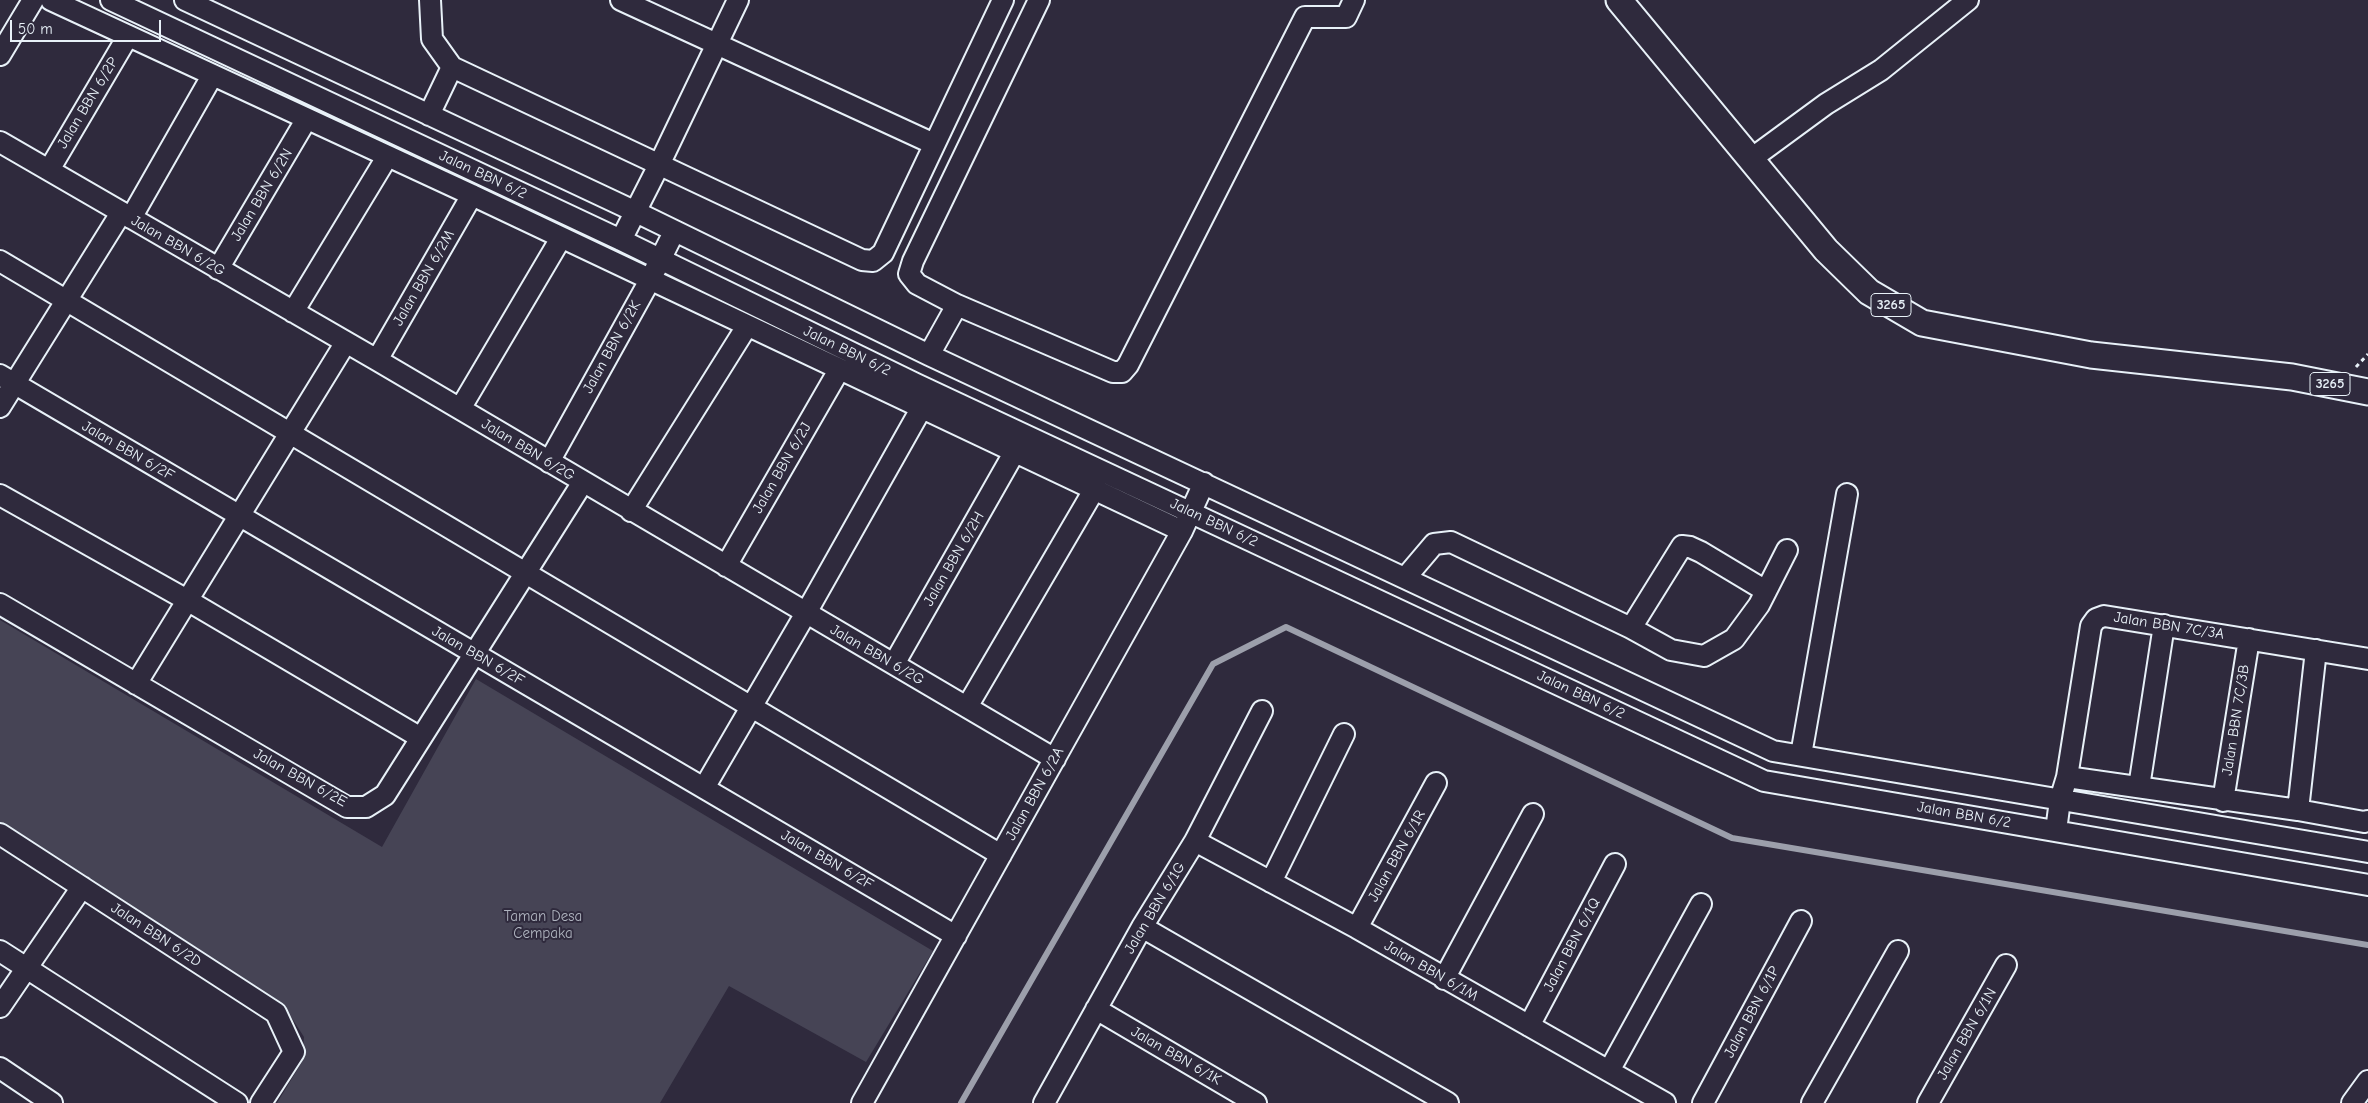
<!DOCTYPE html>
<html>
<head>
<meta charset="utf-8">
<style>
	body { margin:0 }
	#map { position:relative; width:2368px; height:1103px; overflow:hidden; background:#2f2a3d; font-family:"Comic Neue",sans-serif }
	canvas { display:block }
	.scale { position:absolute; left:10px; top:20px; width:151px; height:22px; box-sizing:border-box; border:2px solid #e8f1f8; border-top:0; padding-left:6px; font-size:15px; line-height:18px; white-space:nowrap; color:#e8f1f8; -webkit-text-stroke:4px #2f2a3d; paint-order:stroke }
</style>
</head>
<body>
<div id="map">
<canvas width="2368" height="1103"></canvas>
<div class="scale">50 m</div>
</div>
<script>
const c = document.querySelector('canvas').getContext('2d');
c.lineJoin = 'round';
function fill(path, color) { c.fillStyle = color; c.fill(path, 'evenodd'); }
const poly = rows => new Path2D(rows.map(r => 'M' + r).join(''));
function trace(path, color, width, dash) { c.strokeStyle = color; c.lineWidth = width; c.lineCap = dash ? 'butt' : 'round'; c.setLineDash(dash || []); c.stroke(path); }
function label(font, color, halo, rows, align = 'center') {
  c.font = font + ' "Comic Neue",sans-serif'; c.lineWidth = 4; c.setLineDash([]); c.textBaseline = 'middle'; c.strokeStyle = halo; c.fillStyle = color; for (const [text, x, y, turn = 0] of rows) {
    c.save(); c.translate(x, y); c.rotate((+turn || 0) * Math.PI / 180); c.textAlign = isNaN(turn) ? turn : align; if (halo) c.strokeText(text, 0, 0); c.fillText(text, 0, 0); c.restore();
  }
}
const green = poly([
	[0,620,382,847,476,679,933,951,866,1062,729,986,660,1103,277,1103,302,1062,304,1037,288,1012,0,823]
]);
const stream = poly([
	[961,1103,1213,664,1286,627,1732,838,2368,945]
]);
const path = poly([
	[2356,367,2368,354]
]);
const minor = poly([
	[51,0,472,195,1182,531],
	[111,0,621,240,916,384,1764,781,2368,885],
	[185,0,634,211,929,355,1773,751,2368,852],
	[430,0,432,39,452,67,862,260,873,261,883,253,1003,0],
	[621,0,934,144],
	[0,55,33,0],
	[429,115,452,67],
	[0,142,377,360,1055,759],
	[1751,159,1826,104,1881,70,1968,0],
	[49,170,128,36],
	[131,218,212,76],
	[621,240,659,165,738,0],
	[0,261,1001,855],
	[218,269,306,120],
	[957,305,917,284,909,274,913,261,1039,0],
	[293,312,387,157],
	[929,355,957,305,1113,372,1122,372,1128,365,1305,17,1346,17,1354,0],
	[377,360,472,195],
	[0,375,956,936],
	[0,407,121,213],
	[460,409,561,238],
	[549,462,650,280,674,232],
	[0,495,187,600,421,738],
	[631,511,747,326],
	[726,566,839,370],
	[1406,577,1434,544,1451,542,1631,628,1671,650,1704,656,1734,639,1759,605,1787,550],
	[0,604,347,807,366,807,385,795,583,482],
	[1631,628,1682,546,1690,547,1701,552,1766,591],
	[894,664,1014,453],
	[136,684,346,342],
	[967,707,1094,490],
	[1801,755,1847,494],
	[2067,777,2298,810,2364,822,2368,821],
	[2139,787,2164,625],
	[704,788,806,613,921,409],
	[2223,801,2249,639],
	[2298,810,2316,650],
	[2056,831,2060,800,2067,777,2091,626,2096,619,2104,616,2368,659],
	[0,834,276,1013,294,1052,261,1103],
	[1195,841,1357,928,1665,1103],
	[1271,882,1344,734],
	[1142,927,1448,1103],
	[1357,928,1436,783],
	[0,951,237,1103],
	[1444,979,1533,814],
	[0,1007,82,887],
	[1096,1009,1256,1103],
	[1529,1026,1615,864],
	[0,1068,52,1103],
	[1609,1071,1701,904],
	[862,1103,1182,531,1204,483],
	[1044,1103,1142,927,1195,841,1262,711],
	[1703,1103,1801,921],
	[1812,1103,1898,951],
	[1928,1103,2006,965],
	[2352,1103,2368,1081]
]);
const major = poly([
	[1619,0,1826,250,1869,292,1922,323,2091,355,2292,377,2368,392]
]);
const shields = [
	[1891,305,40],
	[2330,384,40]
];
const shieldNames = [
	["3265",1891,305],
	["3265",2330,384]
];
const streetNames = [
	["Jalan BBN 6/2P",88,103,-59],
	["Jalan BBN 6/2",483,175,25],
	["Jalan BBN 6/2N",262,195,-59],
	["Jalan BBN 6/2G",178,246,30],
	["Jalan BBN 6/2M",424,278,-60],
	["Jalan BBN 6/2K",612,347,-61],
	["Jalan BBN 6/2",847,351,26],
	["Jalan BBN 6/2G",528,450,31],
	["Jalan BBN 6/2F",128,451,30],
	["Jalan BBN 6/2J",782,468,-60],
	["Jalan BBN 6/2",1214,523,25],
	["Jalan BBN 6/2H",954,559,-60],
	["Jalan BBN 7C/3A",2169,626,9],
	["Jalan BBN 6/2G",877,655,30],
	["Jalan BBN 6/2F",478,656,30],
	["Jalan BBN 6/2",1581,695,25],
	["Jalan BBN 7C/3B",2236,720,-81],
	["Jalan BBN 6/2E",300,778,29],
	["Jalan BBN 6/2A",1035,794,-61],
	["Jalan BBN 6/2",1964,815,10],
	["Jalan BBN 6/1R",1397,856,-61],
	["Jalan BBN 6/2F",827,860,30],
	["Jalan BBN 6/1G",1155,908,-59],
	["Jalan BBN 6/2D",156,935,33],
	["Jalan BBN 6/1Q",1572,945,-62],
	["Jalan BBN 6/1M",1431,971,30],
	["Jalan BBN 6/1P",1752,1012,-62],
	["Jalan BBN 6/1N",1967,1034,-60],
	["Jalan BBN 6/1K",1176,1056,30]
];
const parkNames = [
	["Taman Desa",543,917],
	["Cempaka",543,934]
];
fill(green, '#464455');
trace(stream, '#9c9fab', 6);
trace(minor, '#e8f1f8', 24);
trace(major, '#e8f1f8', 29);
trace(path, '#e8f1f8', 3, [4, 4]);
trace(minor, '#2f2a3d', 20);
trace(major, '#2f2a3d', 25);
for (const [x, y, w] of shields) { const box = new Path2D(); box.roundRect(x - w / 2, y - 11.5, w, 23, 4); c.fillStyle = '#2f2a3d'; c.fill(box); trace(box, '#e8f1f8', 1); }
label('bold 14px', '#e8f1f8', null, shieldNames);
label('15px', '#e8f1f8', '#2f2a3d', streetNames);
label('15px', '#afb4bf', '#2f2a3d', parkNames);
</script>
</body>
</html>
